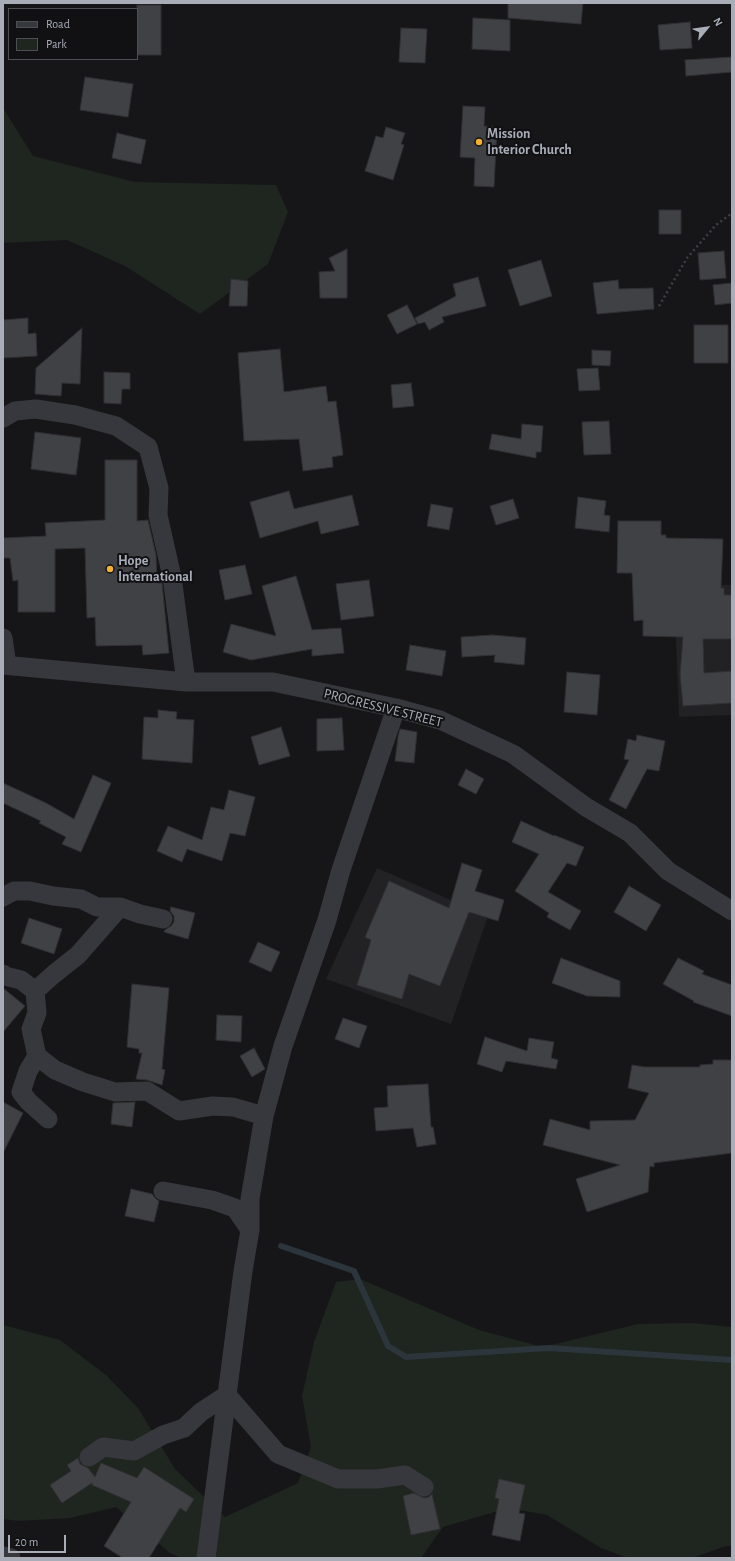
<!DOCTYPE html>
<html>
<head>
<meta charset="utf-8">
<style>
	body { margin:0 }
	#map { position:relative; width:735px; height:1561px; overflow:hidden; background:#161618; font-family:"Alegreya Sans",sans-serif }
	canvas { display:block }
	.frame { position:absolute; inset:0; border:4px solid #a8adb8; pointer-events:none }
	.legend { position:absolute; left:8px; top:8px; width:130px; height:52px; box-sizing:border-box; background:#111113; border:1px solid #4d4f55; margin:0; padding:5px 7px; list-style:none; font-size:12px; color:#a8adb8 }
	.legend li { display:flex; align-items:center; gap:8px; height:20px }
	.legend b { width:20px; border:1px solid #4d4f55 }
	.north { position:absolute; left:687px; top:8px; width:40px; height:40px; -webkit-text-stroke:3px #111113; paint-order:stroke; rotate:61deg; font-size:11px; font-weight:700; line-height:16px; text-align:center; color:#a8adb8 }
	.north::after { content:''; display:block; margin:auto; width:14px; height:18px; background:#a8adb8; clip-path:polygon(50% 0,100% 100%,50% 72%,0 100%) }
	.scale { position:absolute; left:8px; top:1535px; width:58px; height:18px; box-sizing:border-box; border:2px solid #a8adb8; border-top:0; padding-left:5px; font-size:12px; line-height:14px; white-space:nowrap; color:#a8adb8; -webkit-text-stroke:3px #111113; paint-order:stroke }
</style>
</head>
<body>
<div id="map">
<canvas width="735" height="1561"></canvas>
<div class="frame"></div>
<ul class="legend">
<li><b style="height:5px;background:#37383d"></b>Road</li>
<li><b style="height:11px;background:#1e261f"></b>Park</li>
</ul>
<div class="north">N</div>
<div class="scale">20 m</div>
</div>
<script>
const c = document.querySelector('canvas').getContext('2d');
c.lineJoin = 'round';
function fill(path, color) { c.fillStyle = color; c.fill(path, 'evenodd'); }
const poly = rows => new Path2D(rows.map(r => 'M' + r).join(''));
function trace(path, color, width, dash) { c.strokeStyle = color; c.lineWidth = width; c.lineCap = dash ? 'butt' : 'round'; c.setLineDash(dash || []); c.stroke(path); }
function label(font, color, halo, rows, align = 'center') {
  c.font = font + ' "Alegreya Sans",sans-serif'; c.lineWidth = 4; c.setLineDash([]); c.textBaseline = 'middle'; c.strokeStyle = halo; c.fillStyle = color; for (const [text, x, y, turn = 0] of rows) {
    c.save(); c.translate(x, y); c.rotate((+turn || 0) * Math.PI / 180); c.textAlign = isNaN(turn) ? turn : align; if (halo) c.strokeText(text, 0, 0); c.fillText(text, 0, 0); c.restore();
  }
}
const built = poly([
	[674,585,732,585,732,715,679,717],
	[377,868,488,916,451,1024,326,979]
]);
const green = poly([
	[3,108,33,156,135,182,276,185,288,212,268,264,200,314,125,266,67,240,3,243],
	[360,1279,479,1330,543,1347,638,1324,693,1323,732,1327,732,1546,726,1546,692,1558,628,1558,601,1548,547,1515,508,1508,443,1527,421,1558,182,1558,170,1553,116,1507,70,1518,19,1521,3,1519,3,1325,60,1340,106,1375,138,1408,175,1469,225,1517,298,1483,311,1447,302,1396,314,1342,336,1282]
]);
const stream = poly([
	[281,1246,354,1271,388,1346,406,1357,549,1348,732,1360]
]);
const building = poly([
	[508,3,583,3,581,24,508,18,508,3],
	[137,5,161,5,161,55,137,55,137,5],
	[473,18,510,20,510,51,472,49,473,18],
	[690,22,692,48,660,50,658,25,690,22],
	[401,28,427,29,425,63,399,62,401,28],
	[732,57,732,72,686,76,685,60,732,57],
	[85,77,133,84,128,117,80,110,85,77],
	[463,106,485,107,484,126,497,127,494,187,474,186,475,158,460,157,463,106],
	[386,127,405,133,401,144,404,145,393,180,365,171,376,136,383,138,386,127],
	[117,133,146,140,141,164,112,158,117,133],
	[659,210,681,210,681,234,659,234,659,210],
	[347,249,347,298,320,298,319,272,335,271,329,258,347,249],
	[724,251,726,278,700,280,698,253,724,251],
	[541,260,552,296,520,306,508,270,541,260],
	[478,277,486,306,442,317,444,322,429,330,425,322,418,324,415,318,456,296,453,284,478,277],
	[231,279,248,281,247,306,229,306,231,279],
	[618,280,619,289,653,288,654,309,597,314,593,283,618,280],
	[732,283,732,303,715,305,713,285,732,283],
	[407,305,417,324,397,334,387,315,407,305],
	[28,318,28,334,36,333,37,356,3,358,3,320,28,318],
	[694,325,728,325,728,363,694,363,694,325],
	[82,328,80,384,62,383,61,396,35,394,36,368,82,328],
	[280,349,284,392,326,386,328,402,336,401,343,455,332,457,333,467,303,471,299,439,244,441,238,353,280,349],
	[592,350,611,351,610,366,592,365,592,350],
	[598,368,600,390,579,391,577,369,598,368],
	[104,372,130,373,130,389,122,389,121,404,104,403,104,372],
	[411,383,414,406,393,408,391,385,411,383],
	[609,421,611,454,584,455,582,422,609,421],
	[522,424,543,426,541,452,536,452,536,458,489,449,492,434,521,439,522,424],
	[35,432,81,438,76,475,31,469,35,432],
	[105,460,137,460,137,521,148,520,156,555,157,583,162,583,169,653,143,655,142,645,96,646,95,617,87,618,85,548,55,549,55,612,18,612,18,580,13,581,10,558,3,558,3,538,46,536,45,523,105,520,105,460],
	[289,491,294,509,352,495,359,525,321,534,318,521,260,538,250,502,289,491],
	[578,497,606,501,604,515,610,516,609,532,575,528,578,497],
	[513,499,519,518,496,525,490,506,513,499],
	[431,504,453,508,449,530,427,526,431,504],
	[618,521,661,521,661,535,666,535,666,538,723,539,721,588,724,588,724,595,732,595,732,639,703,639,704,673,732,671,732,703,683,706,680,675,683,637,643,636,643,620,634,621,632,573,617,573,618,521],
	[245,565,252,594,225,600,219,570,245,565],
	[296,576,312,630,341,628,344,653,312,656,312,649,251,660,223,652,231,624,276,636,262,586,296,576],
	[369,580,374,616,341,620,336,584,369,580],
	[493,635,526,638,524,665,494,662,495,655,462,657,461,637,493,635],
	[410,645,446,651,442,676,406,670,410,645],
	[567,672,600,675,597,715,564,712,567,672],
	[158,710,177,712,176,719,194,720,192,763,142,759,144,717,158,718,158,710],
	[342,718,344,750,317,751,317,719,342,718],
	[281,727,290,756,259,765,251,737,281,727],
	[400,729,417,732,414,763,395,761,398,737,400,729],
	[637,735,665,741,659,771,647,769,626,809,609,800,629,760,624,759,628,739,636,741,637,735],
	[466,769,484,779,476,794,458,785,466,769],
	[93,775,111,783,81,852,62,844,66,837,39,823,41,821,3,803,3,783,46,803,74,819,93,775],
	[229,790,255,797,245,836,230,833,222,861,187,849,182,862,157,851,168,826,202,840,211,807,224,810,229,790],
	[521,821,554,836,554,835,584,847,576,866,567,863,548,892,581,911,570,930,547,917,549,913,515,891,539,854,512,842,521,821],
	[462,863,482,870,475,891,504,900,498,921,469,912,440,986,409,974,402,999,357,985,371,940,365,937,389,881,449,908,462,863],
	[629,886,661,905,646,931,614,912,629,886],
	[171,907,195,913,188,939,164,932,165,930,171,926,174,922,174,916,170,911,171,907],
	[29,918,62,929,54,954,21,943,29,918],
	[258,942,280,952,271,972,249,962,258,942],
	[561,958,620,981,620,997,587,996,552,983,561,958],
	[678,958,704,971,702,974,732,985,732,1016,693,1002,694,1001,663,984,678,958],
	[132,984,169,988,162,1069,165,1070,162,1085,147,1080,136,1079,142,1053,139,1053,139,1049,127,1047,132,984],
	[3,988,25,1006,3,1032,3,988],
	[217,1015,242,1016,241,1042,216,1040,217,1015],
	[343,1018,367,1026,359,1048,335,1039,343,1018],
	[485,1037,527,1051,529,1038,554,1042,551,1058,558,1060,556,1069,506,1061,502,1072,477,1064,485,1037],
	[254,1048,265,1069,252,1077,240,1056,254,1048],
	[713,1060,732,1060,732,1153,654,1163,654,1167,650,1166,648,1192,587,1212,576,1179,620,1165,543,1145,550,1119,590,1130,590,1121,635,1120,649,1093,628,1088,632,1065,645,1067,700,1067,700,1065,713,1064,713,1060],
	[428,1084,431,1127,433,1127,436,1144,417,1147,413,1128,376,1131,374,1108,388,1107,387,1086,428,1084],
	[3,1102,23,1113,3,1153,3,1102],
	[135,1102,132,1127,111,1124,113,1103,135,1102],
	[131,1189,152,1194,156,1199,159,1201,154,1222,125,1216,131,1189],
	[78,1458,80,1464,88,1468,95,1477,101,1463,137,1478,144,1467,194,1499,186,1512,180,1508,149,1558,123,1558,104,1546,131,1502,92,1485,92,1483,62,1503,50,1485,71,1471,67,1465,78,1458],
	[499,1479,525,1485,519,1513,525,1514,520,1541,492,1535,499,1499,495,1498,499,1479],
	[414,1493,424,1498,429,1497,432,1494,440,1529,411,1535,403,1496,414,1493]
]);
const path = poly([
	[659,306,687,258,716,225,732,213]
]);
const minor = poly([
	[3,418,15,411,36,409,75,415,116,426,148,447,159,488,158,515,172,577,186,682],
	[3,638,7,665],
	[3,665,186,682,273,682,396,708,440,720,513,754,586,807,630,833,668,871,732,911],
	[3,897,14,891,30,891,53,896,81,899,97,907,120,907,140,914,163,919],
	[3,974,5,976,21,980,35,991,37,1013,31,1029,37,1056,55,1070,83,1082,115,1092,147,1091,179,1111,213,1106,233,1107,264,1116],
	[35,991,54,974,78,955,120,907],
	[37,1056,28,1071,21,1092,29,1102,48,1119],
	[163,1191,212,1200,235,1208,250,1230],
	[89,1457,103,1447,134,1451,163,1435,184,1428,201,1412,227,1395,278,1454,338,1479,377,1479,405,1475,424,1487],
	[3,1556,11,1558],
	[206,1558,243,1271,250,1230,250,1199,264,1116,283,1046,327,920,341,870,396,708]
]);
const markers = [
	[479,142,4,"#f2b134"],
	[110,569,4,"#f2b134"]
];
const poiNames = [
	["Mission",487,134],
	["Interior Church",487,150],
	["Hope",118,561],
	["International",118,577]
];
const streetNames = [
	["PROGRESSIVE STREET",383,708,14]
];
fill(built, '#222225');
fill(green, '#1e261f');
trace(stream, '#2c353c', 6);
fill(building, '#404145');
trace(building, '#303034', 1);
trace(path, '#3d3f44', 2.5, [2, 3]);
trace(minor, '#37383d', 19);
for (const [x, y, r, color] of markers) { const dot = new Path2D(); dot.arc(x, y, r, 0, 2 * Math.PI); c.fillStyle = color; c.fill(dot); trace(dot, '#111113', 1.5); }
label('bold 14px', '#a8adb8', '#111113', poiNames, 'left');
label('14px', '#a8adb8', '#111113', streetNames);
</script>
</body>
</html>
